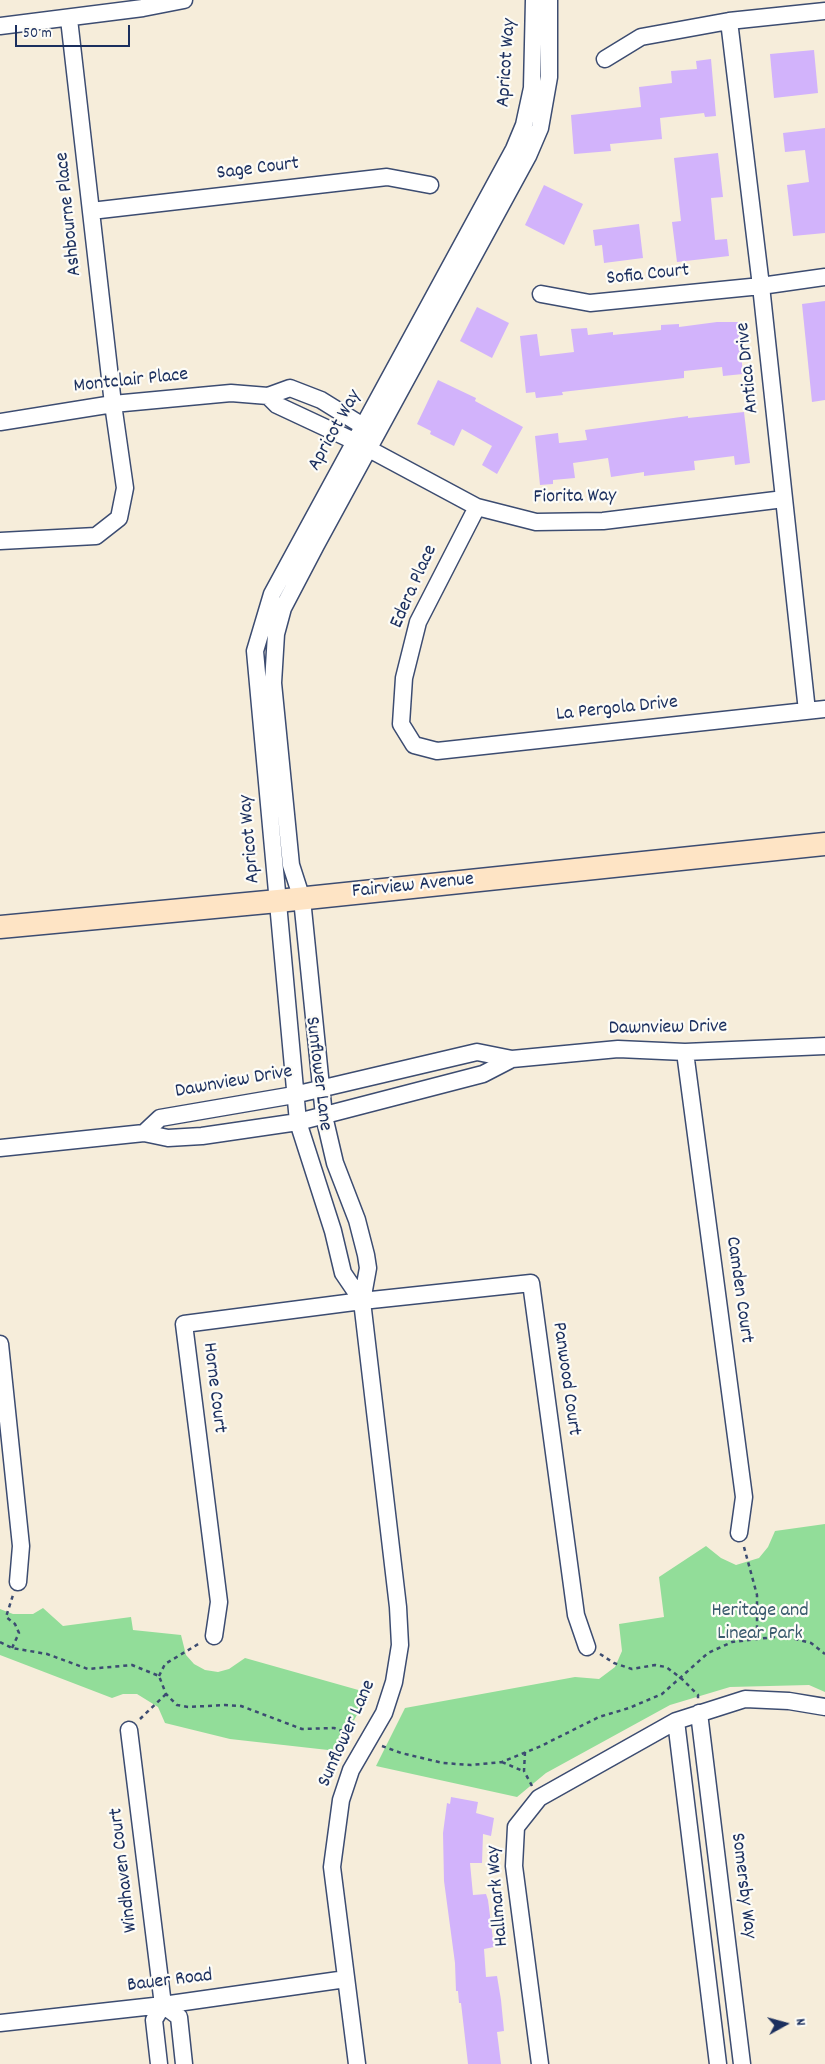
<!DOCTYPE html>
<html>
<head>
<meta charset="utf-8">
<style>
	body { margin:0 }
	#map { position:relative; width:825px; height:2064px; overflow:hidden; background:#f6edda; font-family:Dekko,sans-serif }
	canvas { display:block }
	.north { position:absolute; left:760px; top:1999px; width:50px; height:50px; -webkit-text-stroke:4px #fdfcf7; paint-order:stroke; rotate:83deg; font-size:14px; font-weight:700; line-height:20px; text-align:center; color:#1b2f5e }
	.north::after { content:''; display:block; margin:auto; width:18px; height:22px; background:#1b2f5e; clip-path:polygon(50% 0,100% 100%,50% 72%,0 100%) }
	.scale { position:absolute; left:15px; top:25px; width:115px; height:22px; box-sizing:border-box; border:2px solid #1b2f5e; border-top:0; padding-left:6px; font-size:15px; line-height:18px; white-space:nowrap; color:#1b2f5e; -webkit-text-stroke:4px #fdfcf7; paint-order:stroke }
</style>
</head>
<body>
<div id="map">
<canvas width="825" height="2064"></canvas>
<div class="north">N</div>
<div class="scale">50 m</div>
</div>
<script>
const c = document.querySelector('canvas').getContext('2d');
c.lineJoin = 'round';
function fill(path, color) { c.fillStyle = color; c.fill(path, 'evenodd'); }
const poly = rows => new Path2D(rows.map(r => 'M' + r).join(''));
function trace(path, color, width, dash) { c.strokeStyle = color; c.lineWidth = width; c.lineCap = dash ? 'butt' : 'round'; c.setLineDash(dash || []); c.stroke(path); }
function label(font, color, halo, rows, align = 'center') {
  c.font = font + ' Dekko,sans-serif'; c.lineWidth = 4.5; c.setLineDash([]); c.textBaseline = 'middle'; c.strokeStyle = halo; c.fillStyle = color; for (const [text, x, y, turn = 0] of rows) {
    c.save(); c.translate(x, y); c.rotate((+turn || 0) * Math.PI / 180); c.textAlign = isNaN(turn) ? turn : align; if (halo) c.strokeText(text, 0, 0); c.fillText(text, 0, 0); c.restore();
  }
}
const green = poly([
	[825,1524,825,1692,809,1685,730,1687,670,1705,546,1773,517,1797,376,1766,405,1708,575,1677,599,1679,615,1667,622,1651,619,1624,664,1617,659,1577,706,1546,721,1558,736,1565,759,1558,768,1547,775,1531],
	[43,1608,63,1626,131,1617,133,1630,181,1635,186,1655,194,1664,205,1670,218,1672,229,1669,245,1658,369,1693,337,1751,230,1739,165,1723,158,1707,137,1694,123,1694,112,1698,0,1655,0,1609,13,1614,33,1614]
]);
const building = poly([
	[814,50,818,93,774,98,770,54],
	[711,59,716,116,705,117,704,113,660,118,662,139,610,144,611,151,574,154,571,115,641,107,639,87,672,83,671,71,697,69,696,61],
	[825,128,825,233,793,236,787,185,809,182,805,150,785,152,783,133],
	[718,153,723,197,711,198,715,240,727,239,729,256,677,262,672,222,681,221,674,158],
	[544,185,583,204,564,245,525,225],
	[639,224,643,258,604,263,602,245,595,246,593,230],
	[825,301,825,400,812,402,802,304],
	[477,307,509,323,492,358,460,341],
	[717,322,738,322,743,374,723,376,722,367,684,371,684,378,562,392,563,395,536,398,535,392,526,393,520,336,537,334,540,356,574,352,571,329,587,328,588,335,613,332,613,335,661,330,661,325,679,324,679,327],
	[438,380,476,398,475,401,523,427,497,474,482,465,492,446,462,429,454,446,430,434,431,431,417,424],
	[744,412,750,463,735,465,734,456,694,461,695,470,644,476,644,472,611,477,608,458,573,463,575,478,553,480,553,484,540,485,535,436,558,433,559,443,587,440,585,430,688,416,688,418],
	[451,1797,478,1802,476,1813,494,1818,491,1836,483,1834,482,1863,470,1863,473,1895,486,1894,488,1900,494,1947,484,1949,486,1977,497,1976,501,2000,504,2031,497,2032,501,2064,468,2064,461,2003,459,2003,458,1991,456,1991,455,1963,444,1881,443,1833,447,1803,450,1804]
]);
const path = poly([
	[744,1547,757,1595,757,1639],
	[0,1642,12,1648,47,1654,88,1669,132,1665,159,1676,166,1694,177,1705,188,1707,225,1705,241,1706,302,1729,334,1728,353,1735],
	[12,1648,19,1633,15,1624,6,1617,13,1595],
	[600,1654,614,1663,632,1669,655,1665,666,1667,681,1678,698,1695,698,1699],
	[159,1676,165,1664,200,1643],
	[140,1719,166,1694],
	[382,1746,401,1753,443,1763,471,1765,502,1762,541,1746,599,1717,629,1708,662,1694,708,1653,732,1642,783,1636,811,1643,825,1654],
	[525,1752,524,1771,532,1786],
	[502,1762,523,1771]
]);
const street = poly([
	[729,21,761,286,807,711],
	[0,26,143,8,184,0],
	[605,59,641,37,729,21,825,11],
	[91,211,387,177,430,185],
	[541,294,590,303,761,286,825,277],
	[268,396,277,405,354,441,477,507,536,522,603,521,784,499],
	[0,422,113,404,231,393,268,396,290,388,321,400,363,426],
	[477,507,418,622,404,678,401,724,414,745,437,751,825,709],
	[0,541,96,536,119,518,125,488,113,404,69,19],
	[685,1052,744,1497,739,1533],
	[144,1133,160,1118,294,1095,477,1052,512,1059,618,1049,685,1052,825,1046],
	[0,1148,144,1133,168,1138,202,1136,298,1122,483,1074,512,1059],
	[362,1301,343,1273,333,1231,298,1122,255,651,272,594,514,149,524,125,532,88,534,0],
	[0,1344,21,1546,18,1582],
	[214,1636,219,1602,184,1324,362,1301,531,1283,576,1615,587,1647],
	[699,1713,742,2064],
	[676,1721,718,2064],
	[129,1730,163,2005],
	[163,2005,179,2017,184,2064],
	[0,2023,163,2005,346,1979],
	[159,2064,154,2020,163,2005],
	[357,2064,332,1867,341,1800,351,1770,384,1713,394,1682,400,1645,398,1607,362,1301,368,1268,366,1255,357,1220,335,1163,324,1116,302,899,291,865,273,683,276,634,283,608,316,545,528,156,540,128,549,77,549,0],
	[540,2064,514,1866,516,1827,539,1798,676,1721,745,1699,789,1701,825,1707]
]);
const secondary = poly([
	[0,927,278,901,825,844]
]);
const streetNames = [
	["Apricot Way",508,63,-86],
	["Sage Court",258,170,-7],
	["Ashbourne Place",70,214,-96],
	["Sofia Court",648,276,-6],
	["Antica Drive",749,368,-96],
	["Montclair Place",131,382,-6],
	["Apricot Way",336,431,-61],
	["Fiorita Way",575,498,-1],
	["Edera Place",415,587,-66],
	["La Pergola Drive",617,710,-6],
	["Apricot Way",251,839,-95],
	["Fairview Avenue",413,887,-6],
	["Dawnview Drive",668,1029,-1],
	["Sunflower Lane",317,1074,83],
	["Dawnview Drive",234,1083,-10],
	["Camden Court",738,1290,82],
	["Panwood Court",565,1379,82],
	["Horne Court",213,1388,83],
	["Sunflower Lane",348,1734,-66],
	["Windhaven Court",125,1870,-97],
	["Somersby Way",742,1886,83],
	["Hallmark Way",499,1896,-95],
	["Bauer Road",170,1982,-7]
];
const parkNames = [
	["Heritage and",760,1612],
	["Linear Park",760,1635]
];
fill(green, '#92dd99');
fill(building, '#d2b3fb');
trace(street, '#3c4c71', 19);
trace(secondary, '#3c4c71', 25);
trace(path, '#3c4c71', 2.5, [4, 4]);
trace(street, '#fff', 16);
trace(secondary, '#fee4c5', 22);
label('20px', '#1b2f5e', '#fdfcf7', streetNames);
label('20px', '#395a6d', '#fdfcf7', parkNames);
</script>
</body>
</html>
